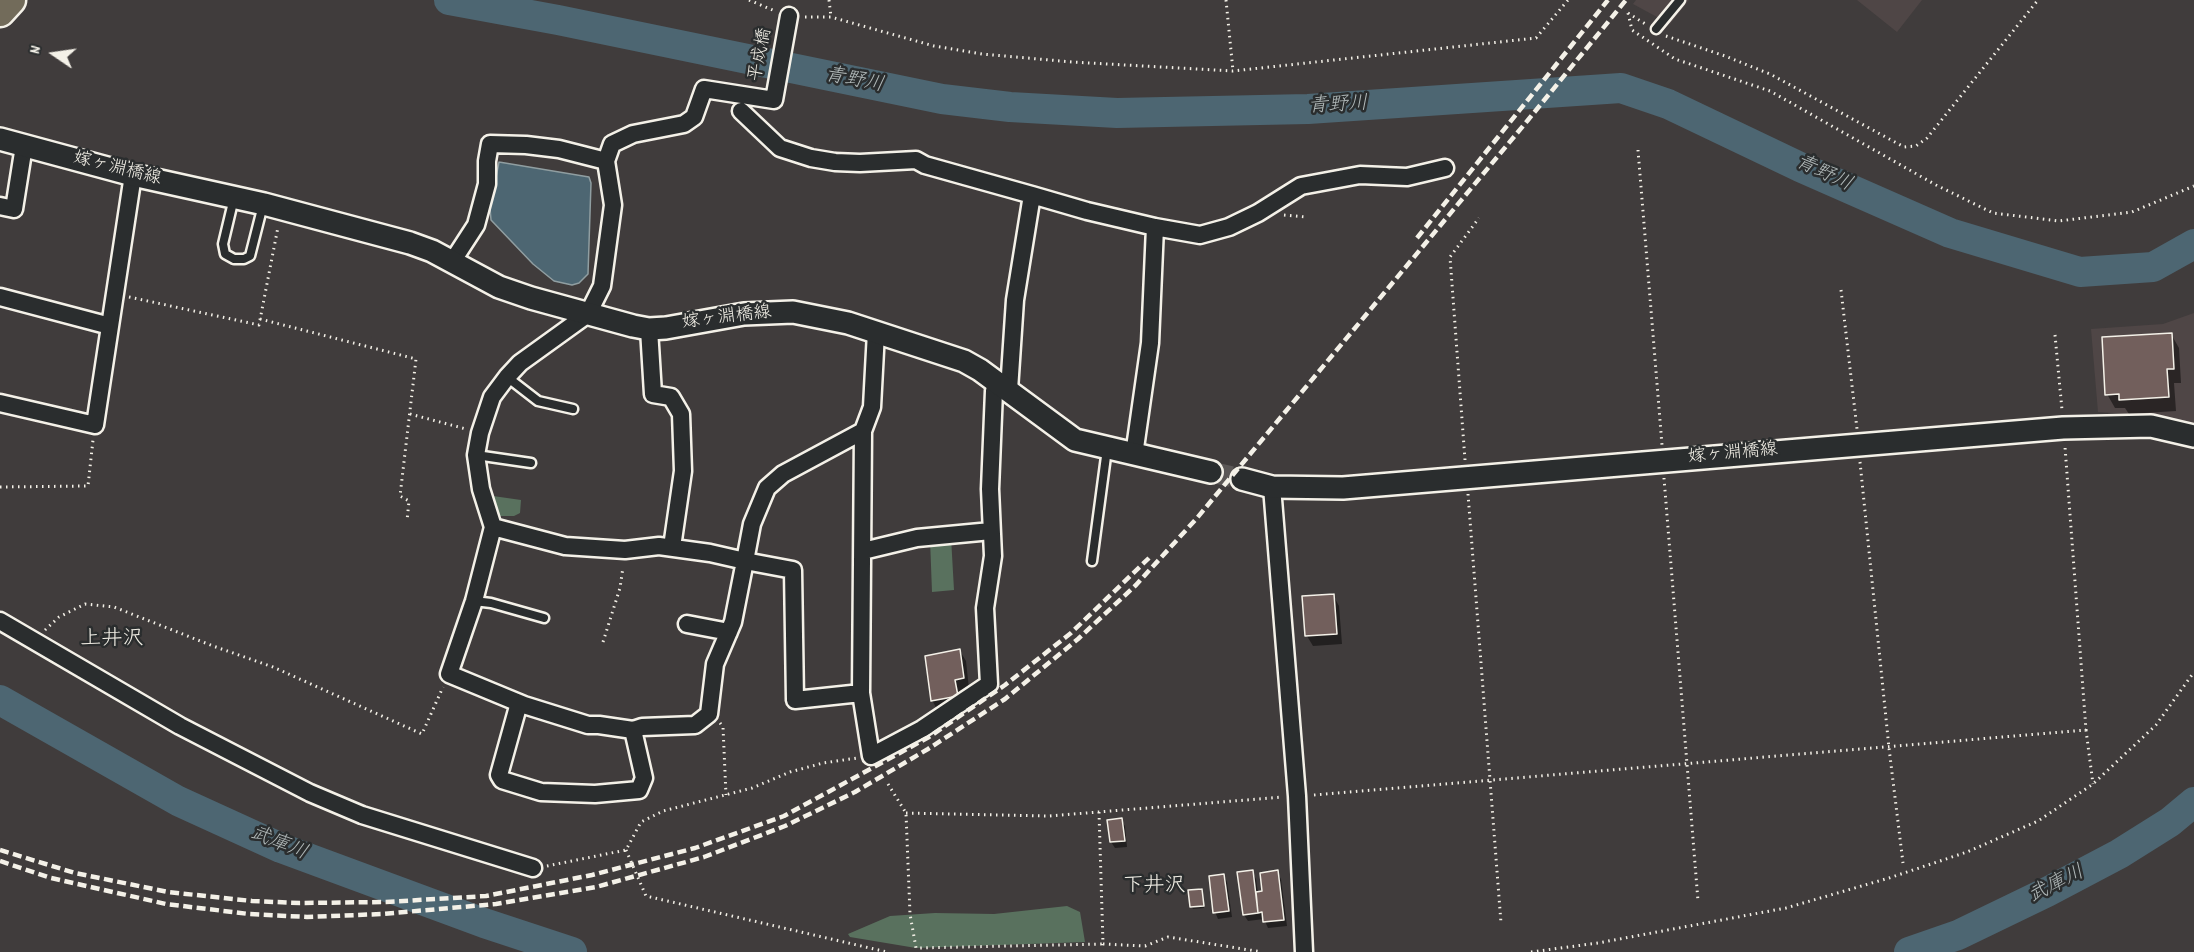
<!DOCTYPE html>
<html>
<head>
<meta charset="utf-8">
<style>
	body { margin:0 }
	#map { position:relative; width:2194px; height:952px; overflow:hidden; background:#403c3c; font-family:Dekko,sans-serif }
	canvas { display:block }
	.north { position:absolute; left:24px; top:24px; width:60px; height:60px; -webkit-text-stroke:4px #2a2d2e; paint-order:stroke; rotate:283deg; font-size:16px; font-weight:700; line-height:24px; text-align:center; color:#f4f1e8 }
	.north::after { content:''; display:block; margin:auto; width:21px; height:27px; background:#f4f1e8; clip-path:polygon(50% 0,100% 100%,50% 72%,0 100%) }
</style>
</head>
<body>
<div id="map">
<canvas width="2194" height="952"></canvas>
<div class="north">N</div>
</div>
<script>
const c = document.querySelector('canvas').getContext('2d');
c.lineJoin = 'round';
function fill(path, color) { c.fillStyle = color; c.fill(path, 'evenodd'); }
const poly = rows => new Path2D(rows.map(r => 'M' + r).join(''));
function trace(path, color, width, dash) { c.strokeStyle = color; c.lineWidth = width; c.lineCap = dash ? 'butt' : 'round'; c.setLineDash(dash || []); c.stroke(path); }
function label(font, color, halo, rows, align = 'center') {
  c.font = font + ' Dekko,"Klee One",sans-serif'; c.lineWidth = 5; c.setLineDash([]); c.textBaseline = 'middle'; c.strokeStyle = halo; c.fillStyle = color; for (const [text, x, y, turn = 0] of rows) {
    c.save(); c.translate(x, y); c.rotate((+turn || 0) * Math.PI / 180); c.textAlign = isNaN(turn) ? turn : align; if (halo) c.strokeText(text, 0, 0); c.fillText(text, 0, 0); c.restore();
  }
}
const built = poly([
	[1636,0,1689,0,1670,24,1633,4],
	[1857,0,1922,0,1897,32],
	[2194,313,2194,423,2156,416,2098,412,2091,329,2163,324]
]);
const green = poly([
	[493,496,521,500,520,513,514,516,499,516,496,514],
	[951,537,954,590,932,592,930,539],
	[1067,906,1080,912,1085,942,916,948,850,937,848,934,890,916,935,913,994,914]
]);
const water = poly([
	[499,162,589,177,591,183,588,274,579,283,572,285,554,281,533,264,491,220,490,208,499,162]
]);
const shadow = poly([
	[2171,334,2179,348,2181,383,2174,383,2176,411,2129,414,2125,408,2115,408,2107,394],
	[1333,595,1339,606,1342,644,1313,646,1307,636],
	[960,651,966,661,969,689,960,690,963,706,938,711,932,700],
	[1121,820,1125,826,1127,847,1115,848,1111,842],
	[1252,872,1256,879,1258,893,1264,892,1277,872,1281,879,1287,926,1268,928,1264,919,1248,921,1244,915],
	[1224,875,1227,882,1232,917,1218,919,1215,912],
	[1201,890,1204,908,1193,909,1191,906]
]);
const river = poly([
	[449,0,558,20,942,99,1010,107,1117,113,1308,109,1621,88,1668,104,1800,167,1950,233,2080,272,2153,267,2194,244],
	[0,700,178,801,281,848,484,923,572,952],
	[1909,952,1958,935,2047,892,2119,854,2170,822,2194,802]
]);
const building = poly([
	[2172,333,2174,369,2167,369,2169,397,2119,400,2119,394,2105,395,2102,337,2172,333],
	[1334,594,1337,634,1305,636,1302,596,1334,594],
	[960,649,964,678,955,680,958,696,931,701,925,656,960,649],
	[1122,818,1125,841,1110,842,1107,820,1122,818],
	[1253,870,1258,913,1243,915,1237,872,1253,870],
	[1278,870,1284,920,1263,922,1262,912,1258,913,1256,892,1262,891,1260,873,1278,870],
	[1224,874,1229,911,1213,913,1209,876,1224,874],
	[1202,889,1204,906,1190,907,1188,890,1202,889]
]);
const tertiaryTunnel = poly([
	[1211,472,1242,479]
]);
const path = poly([
	[749,0,775,11],
	[829,0,831,17],
	[1226,0,1233,71],
	[1628,13,1632,30,1675,59,1770,91,1936,185,1993,213,2059,221,2132,212,2194,186],
	[1628,13,1647,25],
	[805,17,831,17,934,46,982,54,1072,62,1233,71,1536,38,1568,0],
	[1666,36,1725,56,1770,74,1904,147,1916,146,1927,138,2038,0],
	[1638,150,1662,445],
	[1284,215,1306,217],
	[1841,290,1857,429],
	[129,297,259,325,278,227],
	[260,319,416,359,400,496,409,501,407,521],
	[2055,335,2062,410],
	[410,414,466,429],
	[1465,460,1450,257,1479,218],
	[1860,462,1889,748,1903,863],
	[1664,478,1698,901],
	[0,487,88,486,93,440],
	[1468,494,1501,923],
	[45,630,59,617,85,604,114,607,213,646,273,667,422,734,443,687],
	[603,642,620,588,623,567],
	[720,723,723,727,726,795],
	[2086,730,2093,784],
	[888,784,906,813,910,914,916,948,1103,944],
	[1314,795,2086,730,2065,447],
	[1099,812,1103,944,1145,946,1168,937,1262,952],
	[906,813,1049,816,1283,797],
	[626,850,646,896,887,952],
	[547,866,626,850,641,822,663,811,752,788,790,772,823,763,857,758],
	[1531,952,1598,943,1786,908,1889,878,1967,852,2038,821,2093,784,2156,725,2194,672]
]);
const service = poly([
	[1656,29,1680,0],
	[234,198,223,244,225,254,234,259,244,259,250,256,263,205],
	[507,377,538,401,573,409],
	[476,455,531,463],
	[1092,561,1107,449],
	[474,601,491,603,544,618]
]);
const minor = poly([
	[741,111,780,148,811,158,835,162,860,163,916,160,925,165,1032,195],
	[0,206,14,209,24,146],
	[1155,227,1200,235,1229,227,1258,213,1301,186,1360,175,1407,177,1445,168],
	[452,262,476,225,487,184,487,161,490,144,526,145,559,149,606,161],
	[0,297,110,326],
	[649,329,653,394,671,397,681,414,683,471,672,547],
	[1009,390,1015,300,1032,195,1087,211,1155,227,1150,343,1134,455],
	[0,403,95,425,133,175],
	[863,431,861,693,871,756,922,729,989,684,985,608,993,556,990,489,994,391,997,380],
	[1272,487,1297,796,1304,952],
	[493,527,565,546,625,550,659,546,710,553,745,561,733,622,715,664,709,714,695,725,642,727,633,730,599,725,588,725,524,705,449,674,474,601,493,527],
	[493,527,481,489,476,455,480,433,492,397,507,377,520,363,588,314,602,286,613,205,606,161,612,144,633,134,684,124,694,117,704,89,774,100,789,16],
	[863,551,917,538,991,531],
	[0,621,180,726,310,793,362,815,533,868],
	[687,624,729,632],
	[861,693,795,700,793,570,745,561,752,524,767,488,783,474,863,431,872,407,876,332],
	[519,703,499,775,502,780,541,792,595,794,639,790,644,778,633,730]
]);
const tertiary = poly([
	[0,139,133,175,264,204,410,243,432,251,499,287,531,298,633,326,649,329,666,328,744,314,793,312,848,323,964,361,980,370,1075,440,1211,472],
	[1242,479,1272,487,1343,488,2063,428,2151,426,2194,436]
]);
const trunk = poly([
	[0,12,11,0]
]);
const rail = poly([
	[1417,238,1608,0],
	[0,850,75,873,168,892,252,901,300,903,386,902,486,896,592,875,695,848,784,816,929,737,1005,685,1071,633,1149,558],
	[0,861,51,878,166,904,249,914,307,917,382,914,496,904,596,887,704,857,785,826,855,792,928,749,1005,699,1078,639,1136,585,1197,518,1528,120,1626,0]
]);
const streetNames = [
	["平成橋",762,55,-79],
	["嫁ヶ淵橋線",117,170,14],
	["嫁ヶ淵橋線",727,319,-7],
	["嫁ヶ淵橋線",1733,455,-5]
];
const waterNames = [
	["青野川",854,82,11],
	["青野川",1338,107,-3],
	["青野川",1823,175,25],
	["武庫川",278,845,22],
	["武庫川",2057,886,-27]
];
const quarterNames = [
	["上井沢",112,641],
	["下井沢",1154,888]
];
fill(built, '#4f4646');
fill(green, '#59715e');
fill(water, '#4d6672');
trace(water, '#909ea1', 1.5);
fill(shadow, '#0007');
trace(river, '#4d6672', 30);
fill(building, '#725f5c');
trace(building, '#f4f1e8', 1.5);
trace(tertiaryTunnel, '#5b5756', 21, [21, 10]);
trace(service, '#f4f1e8', 13);
trace(minor, '#f4f1e8', 21);
trace(tertiary, '#f4f1e8', 26);
trace(trunk, '#f4f1e8', 33);
trace(path, '#f4f1e8', 3, [1.5, 4.5]);
trace(service, '#2a2d2e', 8);
trace(minor, '#2a2d2e', 16);
trace(tertiary, '#2a2d2e', 21);
trace(trunk, '#726b5a', 28);
trace(rail, '#f4f1e8', 4.5, [9, 4.5]);
label('18px', '#f4f1e8', '#2a2d2e', streetNames);
label('italic 20px', '#b1b9b9', '#2a2d2e', waterNames);
label('21px', '#f4f1e8', '#2a2d2e', quarterNames);
</script>
</body>
</html>
